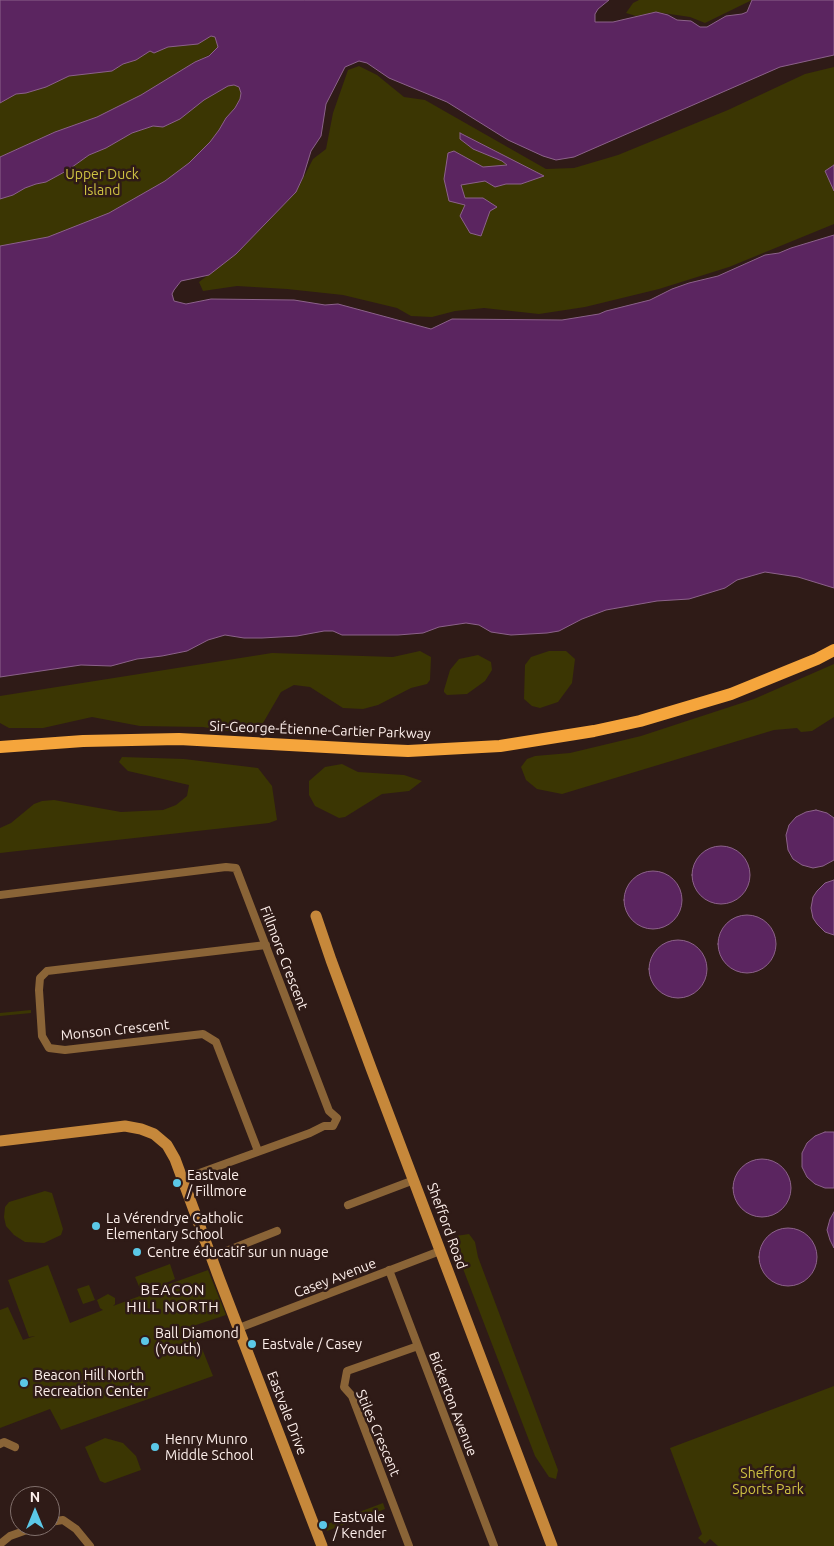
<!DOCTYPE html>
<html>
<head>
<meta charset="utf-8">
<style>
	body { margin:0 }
	#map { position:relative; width:834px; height:1546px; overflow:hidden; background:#2f1b17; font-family:Ubuntu,sans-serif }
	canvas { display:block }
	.north { position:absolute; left:10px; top:1486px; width:50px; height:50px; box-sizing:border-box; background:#2f1b17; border:1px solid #81706c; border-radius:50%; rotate:0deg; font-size:14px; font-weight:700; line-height:20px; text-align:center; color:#fdefeb }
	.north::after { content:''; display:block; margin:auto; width:18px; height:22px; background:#5bc8e7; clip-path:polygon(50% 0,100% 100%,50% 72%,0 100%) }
</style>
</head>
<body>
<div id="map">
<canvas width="834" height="1546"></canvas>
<div class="north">N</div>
</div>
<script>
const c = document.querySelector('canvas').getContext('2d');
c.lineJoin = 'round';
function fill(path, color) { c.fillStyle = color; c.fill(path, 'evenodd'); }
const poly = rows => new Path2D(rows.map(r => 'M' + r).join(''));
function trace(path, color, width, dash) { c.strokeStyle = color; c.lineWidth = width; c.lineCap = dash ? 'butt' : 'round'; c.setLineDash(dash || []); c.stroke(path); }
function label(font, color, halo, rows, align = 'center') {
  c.font = font + ' Ubuntu,sans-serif'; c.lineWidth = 5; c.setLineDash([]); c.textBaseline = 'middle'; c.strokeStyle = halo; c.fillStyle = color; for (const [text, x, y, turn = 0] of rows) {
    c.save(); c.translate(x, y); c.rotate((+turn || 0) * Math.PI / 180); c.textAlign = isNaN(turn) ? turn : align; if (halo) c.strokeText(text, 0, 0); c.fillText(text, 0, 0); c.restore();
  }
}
const green = poly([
	[639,0,752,0,705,23,690,17,656,12,636,16,626,13,633,3],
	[211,36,215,36,218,47,213,53,195,62,141,95,97,117,55,132,0,157,0,103,16,94,26,93,46,87,69,76,112,71,123,64,136,60,150,51,154,53,168,47,198,44],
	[359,66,377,75,404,97,425,100,546,169,574,168,618,155,728,110,805,74,834,67,834,165,825,171,834,190,834,224,729,267,659,289,585,307,539,314,484,308,455,311,432,317,411,316,397,308,343,295,287,289,237,286,203,291,199,282,236,254,296,192,313,159,326,149,333,113,348,70],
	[461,133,543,176,522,184,506,184,495,187,485,181,461,185,465,198,483,198,497,207,490,211,470,233,461,217,465,205,448,153,454,151,483,167,507,165,502,161,473,149,460,139],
	[234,85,239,87,241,92,240,98,235,108,226,118,219,130,210,142,189,163,165,181,109,213,48,237,0,246,0,199,13,195,25,188,36,184,46,182,68,170,89,155,106,148,132,133,153,126,163,127,180,119,204,100,228,86],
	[420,651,431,657,430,680,427,684,411,688,378,705,363,709,343,708,310,687,294,685,281,692,263,723,228,731,203,727,140,726,92,717,43,728,9,728,0,723,0,696,272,653,393,657],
	[549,651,566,651,575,659,572,683,558,702,540,708,532,706,524,699,525,665,531,657],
	[478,655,491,662,492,670,485,681,467,694,447,695,444,692,444,690,450,670,459,659],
	[834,664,834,717,812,731,801,732,797,728,774,730,562,794,537,789,526,780,521,767,527,759,535,756,570,753,641,736,754,699],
	[122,757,184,759,258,768,272,786,277,820,269,823,0,853,0,828,11,823,34,804,42,801,54,800,121,812,163,810,176,805,187,796,189,785,128,771,119,762],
	[342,764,358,772,404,775,422,781,409,791,382,794,345,817,339,818,315,806,309,795,309,781,325,767],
	[31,1010,31,1013,0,1016,0,1013],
	[45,1191,52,1193,63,1229,61,1235,44,1243,25,1242,14,1235,6,1226,4,1217,5,1207,9,1202],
	[469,1234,475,1242,478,1257,558,1470,556,1479,549,1477,535,1456,452,1240,456,1236],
	[170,1264,175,1279,166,1283,164,1286,208,1270,226,1315,193,1326,213,1376,61,1430,50,1409,0,1428,0,1310,8,1307,23,1340,35,1336,29,1337,8,1280,48,1265,70,1323,103,1310,100,1308,97,1300,108,1294,115,1298,115,1304,113,1306,156,1290,152,1288,141,1291,135,1277],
	[89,1285,95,1300,83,1304,77,1289],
	[834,1386,834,1546,718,1546,710,1539,705,1544,698,1538,702,1534,670,1448],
	[105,1438,123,1443,136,1456,141,1470,105,1483,100,1481,85,1447],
	[383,1503,385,1509,327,1531,325,1525]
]);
const water = poly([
	[0,0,609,0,598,9,595,14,595,22,613,22,656,12,668,15,677,20,691,21,700,27,707,27,726,16,742,14,747,12,752,0,834,0,834,55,780,67,574,157,556,160,543,156,508,140,447,102,389,78,367,63,359,61,345,67,326,104,321,136,311,151,303,177,296,192,236,254,209,275,181,281,174,290,172,294,174,301,186,304,211,299,294,300,325,305,338,304,431,329,452,319,562,320,599,314,606,311,650,300,672,289,689,283,718,276,765,255,779,253,791,248,834,235,834,588,798,577,765,572,737,580,725,588,689,599,657,601,606,610,582,619,559,631,547,633,511,635,491,632,479,625,466,623,439,627,423,633,398,635,342,635,333,631,324,631,297,636,262,638,244,638,225,635,208,640,187,651,162,656,137,659,111,666,81,665,0,677,0,246,48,237,109,213,165,181,189,163,210,142,219,130,226,118,235,108,240,99,241,93,239,87,234,85,228,86,204,100,180,119,163,127,153,126,132,133,106,148,89,155,68,170,46,182,36,184,25,188,13,195,0,199,0,157,55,132,97,117,141,95,195,62,209,56,218,47,215,37,211,36,198,44,168,47,154,53,150,51,136,60,123,64,112,71,69,76,46,87,26,93,16,94,0,103,0,0],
	[460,133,544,176,521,184,506,184,495,187,485,181,461,185,465,198,483,198,497,207,490,211,481,236,470,233,460,216,465,205,449,201,444,179,448,153,454,151,483,167,507,165,502,161,473,149,460,139,460,133],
	[834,165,834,191,825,171,834,165],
	[816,810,827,813,834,818,834,860,823,866,813,868,802,865,793,859,788,850,786,835,789,825,796,817,806,812,816,810],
	'692 875a29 29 0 1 1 58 0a29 29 0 1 1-58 0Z',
	'624 900a29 29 0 1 1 58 0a29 29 0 1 1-58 0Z',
	[834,880,834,935,825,932,817,924,813,918,811,908,813,897,817,891,825,883,834,880],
	'718 944a29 29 0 1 1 58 0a29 29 0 1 1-58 0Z',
	'649 969a29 29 0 1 1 58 0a29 29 0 1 1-58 0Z',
	[825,1132,834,1132,834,1188,825,1188,815,1184,807,1177,802,1167,802,1153,807,1143,815,1136,825,1132],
	'733 1188a29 29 0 1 1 58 0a29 29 0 1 1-58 0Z',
	[834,1212,834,1248,830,1240,827,1230,830,1219,834,1212],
	'759 1257a29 29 0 1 1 58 0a29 29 0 1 1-58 0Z'
]);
const street = poly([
	[0,895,226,867,236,868,329,1111,337,1118,333,1126,324,1126,310,1133,183,1179],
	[258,1151,216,1042,203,1034,65,1050,49,1048,42,1036,39,990,40,978,47,971,266,945],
	[348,1205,414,1180],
	[211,1257,277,1231],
	[389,1270,494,1546],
	[239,1328,440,1251],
	[0,1444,4,1442,15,1447],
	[50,1522,63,1520,76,1529,90,1546],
	[0,1544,10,1536,38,1526],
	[409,1546,352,1396,344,1387,347,1371,418,1346]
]);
const secondary = poly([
	[316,916,331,960,371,1068,552,1546],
	[0,1141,125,1126,141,1129,154,1134,167,1145,175,1159,219,1278,322,1546]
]);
const primary = poly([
	[0,747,83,741,179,739,363,749,408,751,500,746,594,731,640,721,731,694,817,659,834,650]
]);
const markers = [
	[177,1183,5,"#5bc8e7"],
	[96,1226,5,"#5bc8e7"],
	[137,1252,5,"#5bc8e7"],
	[145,1341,5,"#5bc8e7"],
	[252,1344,5,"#5bc8e7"],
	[24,1383,5,"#5bc8e7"],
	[155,1447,5,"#5bc8e7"],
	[323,1525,5,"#5bc8e7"]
];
const parkNames = [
	["Upper Duck",102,174],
	["Island",102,190],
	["Shefford",768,1473],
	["Sports Park",768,1489]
];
const streetNames = [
	["Sir-George-Étienne-Cartier Parkway",320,730,2],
	["Fillmore Crescent",284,958,69],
	["Monson Crescent",115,1030,-6],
	["Shefford Road",447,1226,70],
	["Casey Avenue",335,1278,-21],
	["Bickerton Avenue",453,1404,69],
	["Eastvale Drive",287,1413,69],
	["Stiles Crescent",378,1433,67]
];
const poiNames = [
	["Eastvale",187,1175],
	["/ Fillmore",187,1191],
	["La Vérendrye Catholic",106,1218],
	["Elementary School",106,1234],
	["Centre éducatif sur un nuage",147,1252],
	["Ball Diamond",155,1333],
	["(Youth)",155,1349],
	["Eastvale / Casey",262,1344],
	["Beacon Hill North",34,1375],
	["Recreation Center",34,1391],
	["Henry Munro",165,1439],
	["Middle School",165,1455],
	["Eastvale",333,1517],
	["/ Kender",333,1533]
];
const neighbourhoodNames = [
	["BEACON",173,1290],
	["HILL NORTH",173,1307]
];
fill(green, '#3b3603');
fill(water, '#5b2560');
trace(water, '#8c628a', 1);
trace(street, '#8a6437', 8);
trace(secondary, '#c6883b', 11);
trace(primary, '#f5a53c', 12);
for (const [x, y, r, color] of markers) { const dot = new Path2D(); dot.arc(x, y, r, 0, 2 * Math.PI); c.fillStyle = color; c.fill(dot); trace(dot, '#2f1b17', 2); }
label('14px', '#cec242', '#2f1b17', parkNames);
label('14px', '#fdefeb', '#2f1b17', streetNames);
label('14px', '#fdefeb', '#2f1b17', poiNames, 'left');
c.letterSpacing = '1px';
label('15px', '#fdefeb', '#2f1b17', neighbourhoodNames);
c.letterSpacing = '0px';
</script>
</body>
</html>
